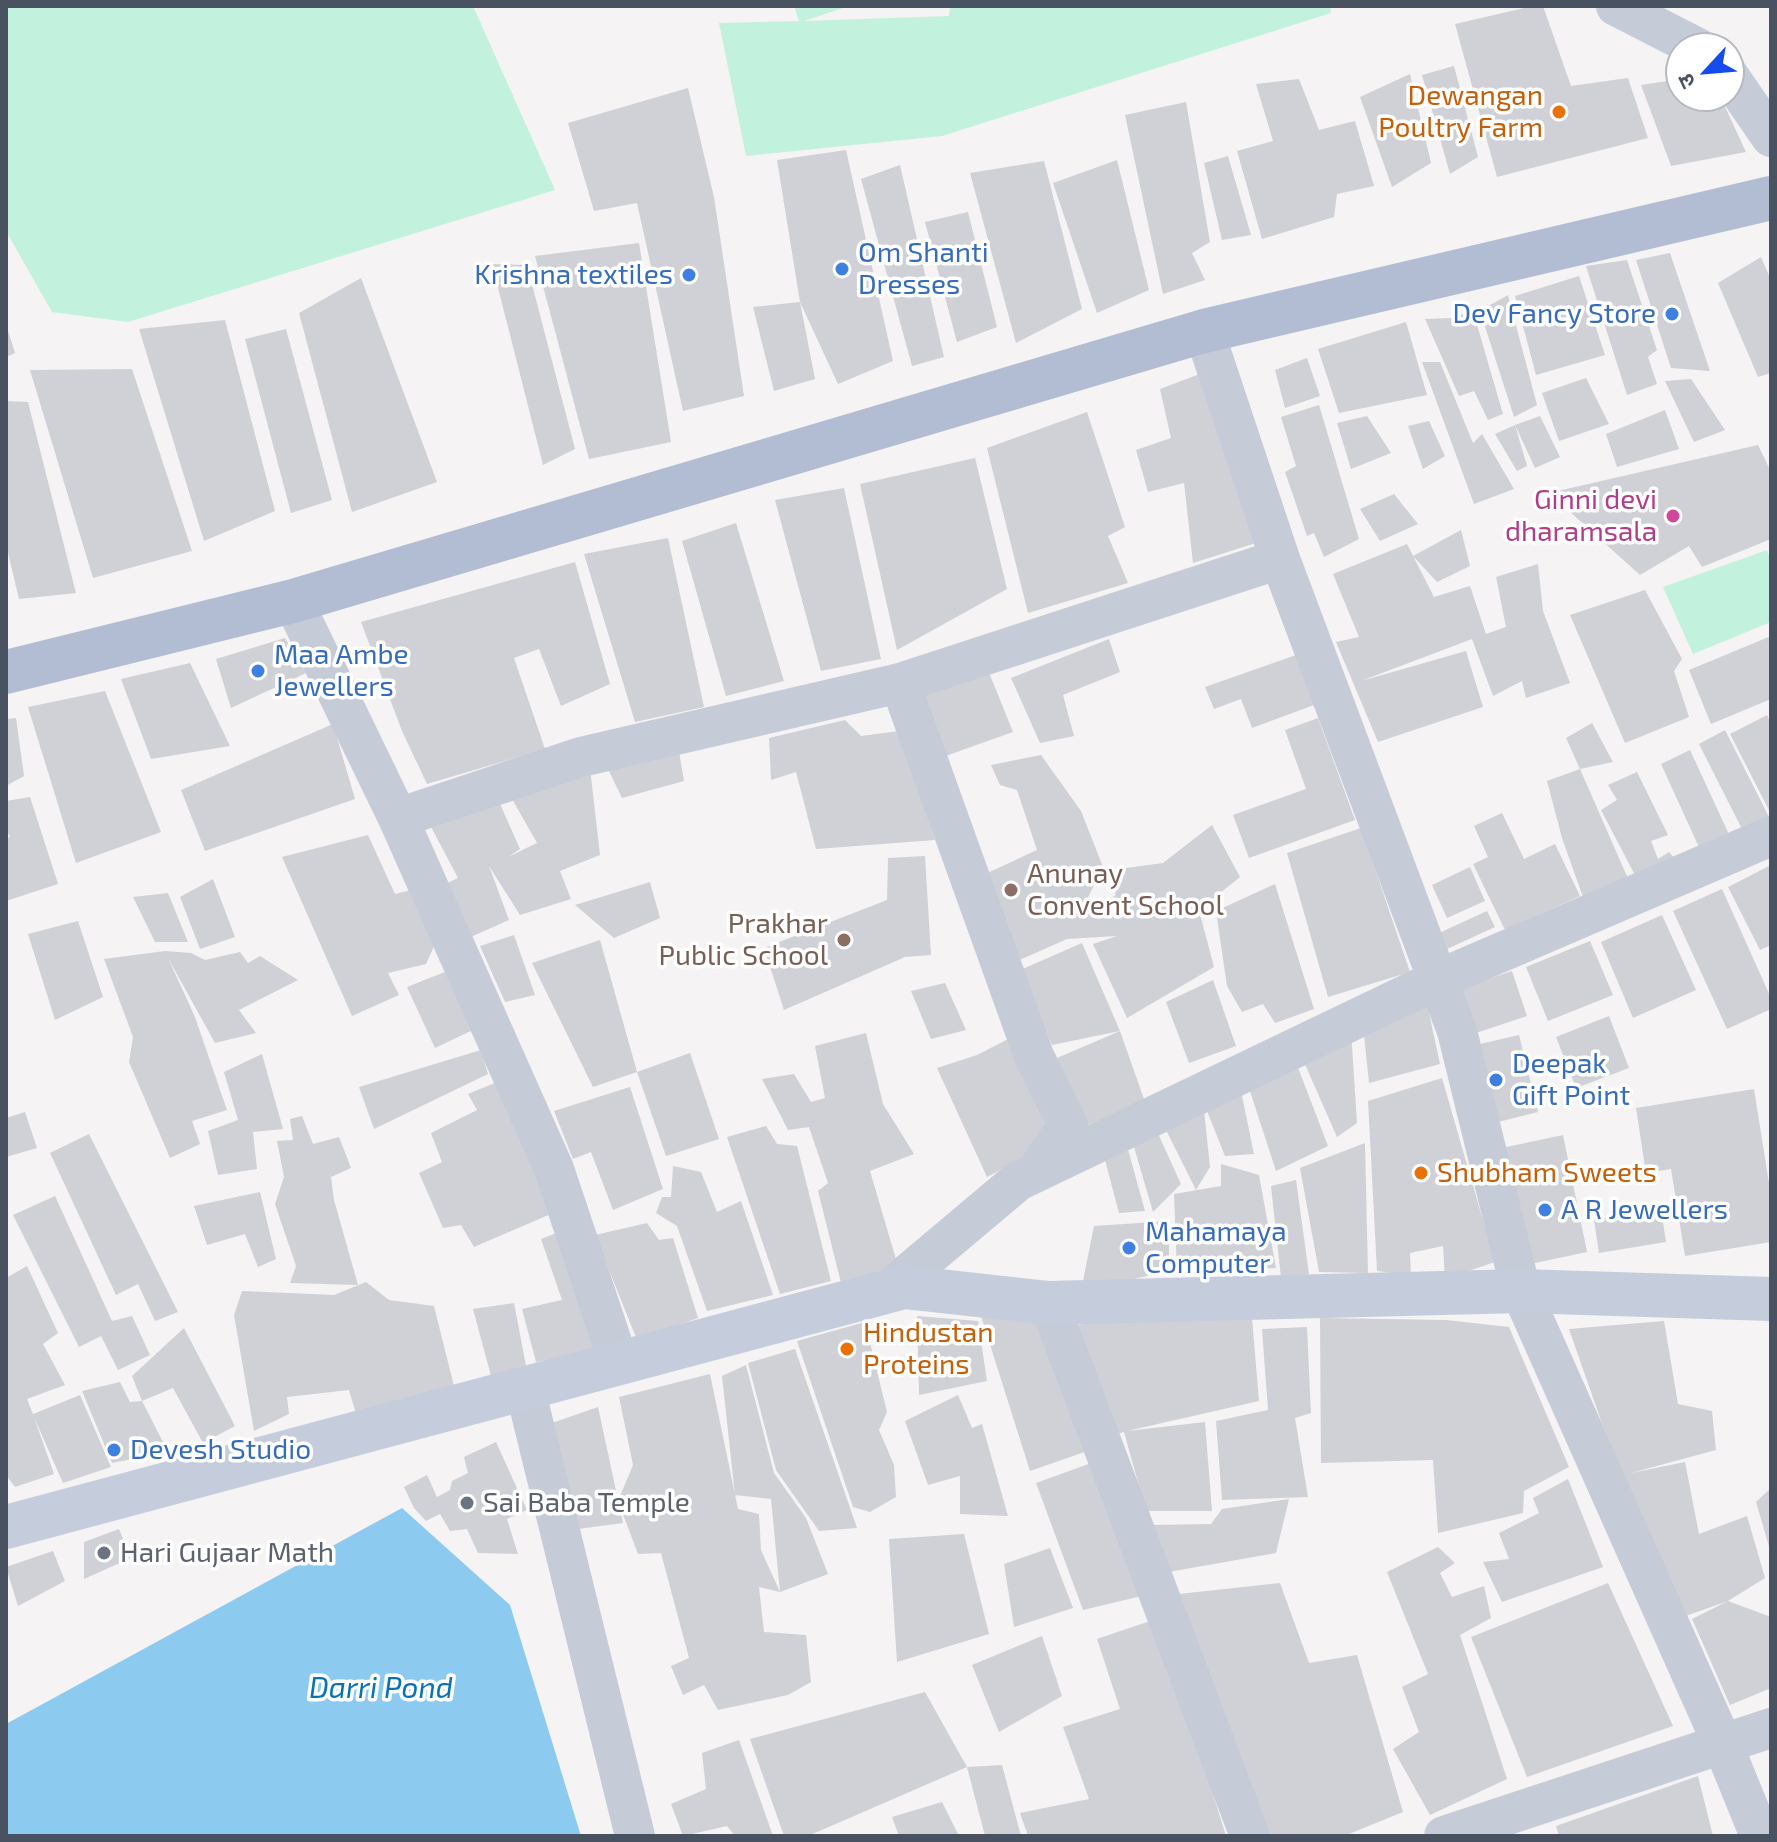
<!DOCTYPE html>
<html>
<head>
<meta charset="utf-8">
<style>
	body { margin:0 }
	#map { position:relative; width:1777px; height:1842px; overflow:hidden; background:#f5f3f3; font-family:"Exo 2","Noto Sans Devanagari",sans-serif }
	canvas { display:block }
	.frame { position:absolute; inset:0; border:8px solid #495261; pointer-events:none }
	.north { position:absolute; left:1665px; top:32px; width:80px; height:80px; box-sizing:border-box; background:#fff; border:2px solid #b6bac0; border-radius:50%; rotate:244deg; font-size:22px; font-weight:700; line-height:32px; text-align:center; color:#495261 }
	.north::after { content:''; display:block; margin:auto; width:28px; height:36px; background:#144ced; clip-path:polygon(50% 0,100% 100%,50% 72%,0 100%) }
</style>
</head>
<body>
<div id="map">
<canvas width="1777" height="1842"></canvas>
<div class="frame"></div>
<div class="north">उ</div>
</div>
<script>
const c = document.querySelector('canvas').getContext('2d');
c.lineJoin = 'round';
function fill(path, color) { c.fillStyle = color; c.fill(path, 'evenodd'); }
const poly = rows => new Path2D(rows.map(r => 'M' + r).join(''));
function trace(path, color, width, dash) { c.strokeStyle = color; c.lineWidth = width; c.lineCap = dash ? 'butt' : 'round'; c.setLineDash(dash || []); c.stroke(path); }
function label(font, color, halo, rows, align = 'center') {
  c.font = font + ' "Exo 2",sans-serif'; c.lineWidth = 7; c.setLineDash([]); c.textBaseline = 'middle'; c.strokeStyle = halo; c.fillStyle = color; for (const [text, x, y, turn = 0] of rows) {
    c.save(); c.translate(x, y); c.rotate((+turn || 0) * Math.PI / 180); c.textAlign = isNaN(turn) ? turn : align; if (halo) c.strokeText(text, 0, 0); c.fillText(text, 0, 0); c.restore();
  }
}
const green = poly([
	[6,6,473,6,555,190,128,322,52,312,6,231],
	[794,6,849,6,804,21,949,16,950,6,1330,6,1331,13,942,136,746,156,719,23,799,21],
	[1767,550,1771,561,1771,622,1693,654,1663,587]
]);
const water = poly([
	[402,1508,510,1605,581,1836,6,1836,6,1724]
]);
const building = poly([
	[1533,6,1543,6,1571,86,1628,78,1648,138,1497,177,1455,24],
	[1454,66,1478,157,1450,174,1422,75],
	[1410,74,1431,163,1392,187,1360,97],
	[1299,79,1319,130,1355,121,1374,186,1337,194,1334,217,1262,239,1237,151,1273,141,1256,84],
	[1681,79,1681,96,1720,96,1746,152,1671,166,1641,85],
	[688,88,714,197,744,396,683,411,637,203,594,211,568,123],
	[1186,102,1210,242,1192,253,1205,280,1163,294,1125,115],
	[846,150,893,361,838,384,800,302,777,160],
	[1228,156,1251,235,1222,240,1204,163],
	[1117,160,1149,290,1097,313,1053,183],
	[1044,161,1082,309,1016,343,970,173],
	[900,165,944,357,912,366,861,179],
	[968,212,997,327,957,342,925,222],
	[639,243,671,442,589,459,535,256],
	[1670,253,1710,371,1671,368,1636,260],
	[1761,257,1771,280,1771,373,1758,377,1718,283],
	[1627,260,1657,350,1648,357,1657,384,1627,395,1586,266],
	[492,264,527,265,575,449,543,465],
	[1579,276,1605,355,1536,375,1515,296],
	[361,278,437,482,352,512,299,313],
	[1508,295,1537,405,1514,417,1480,311],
	[800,302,815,379,774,391,753,307],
	[1473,311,1503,414,1488,420,1474,391,1459,396,1425,319,1452,318],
	[225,320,275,511,204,541,139,329],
	[1406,322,1427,395,1339,413,1318,349],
	[6,324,15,353,6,357],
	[286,329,332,500,291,513,245,339],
	[1307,358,1320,396,1285,408,1275,370],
	[1422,362,1440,362,1473,443,1482,434,1514,489,1474,504],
	[132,369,192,551,93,578,30,370],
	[1205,372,1256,543,1193,563,1184,483,1148,492,1136,450,1171,438,1160,389],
	[1586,378,1609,424,1559,441,1542,393],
	[1691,379,1725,430,1694,442,1665,381],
	[6,401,28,402,76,593,19,599,6,544],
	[1319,405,1359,539,1324,557,1314,533,1307,536,1285,472,1296,466,1281,417],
	[1665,410,1679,449,1617,467,1606,434],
	[1087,412,1125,527,1108,536,1128,583,1028,613,987,448],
	[1367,416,1391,453,1351,469,1337,423],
	[1540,416,1560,457,1535,468,1515,425,1527,466,1517,471,1495,434,1515,425],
	[1429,421,1445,456,1423,469,1408,426],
	[1758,445,1771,472,1771,539,1702,567,1689,546,1640,575,1549,493],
	[975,458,1007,589,897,650,860,484],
	[844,488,881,659,821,671,775,500],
	[1394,494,1418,524,1380,541,1360,509],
	[736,523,784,681,726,696,682,541],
	[1461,530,1470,566,1437,582,1413,556],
	[668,538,704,707,635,722,584,554],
	[1407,544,1434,597,1470,586,1486,634,1506,627,1496,577,1538,564,1543,611,1570,683,1526,698,1522,681,1493,696,1472,639,1361,681,1466,651,1483,707,1378,742,1336,642,1359,637,1333,574],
	[575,562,610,684,561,706,539,649,514,658,545,749,427,784,402,731,361,622],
	[1645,590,1682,659,1674,671,1689,717,1625,743,1570,615],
	[1771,636,1771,699,1711,724,1689,670],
	[285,638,306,673,231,708,216,659],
	[1109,639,1120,672,1063,695,1074,736,1040,743,1011,678],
	[1296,655,1314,705,1252,728,1241,699,1214,709,1205,687],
	[190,663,230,746,151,759,121,679],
	[988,670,1013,732,940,758,916,689],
	[105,691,161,832,76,863,28,707],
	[1767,715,1771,724,1771,814,1730,734],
	[16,718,24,776,6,786,6,719],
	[1318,718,1355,820,1249,858,1233,815,1306,789,1285,730],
	[845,720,861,736,899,731,935,840,816,849,796,772,771,780,769,738],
	[1592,723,1613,762,1580,769,1629,881,1584,900,1562,838,1547,781,1580,769,1566,738],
	[333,724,355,799,205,851,181,790],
	[1725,730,1771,821,1747,839,1699,744],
	[678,745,684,781,622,798,606,765],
	[1690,750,1733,843,1703,856,1661,764],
	[1041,755,1081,811,1103,867,1079,916,1115,896,1119,869,1163,863,1212,825,1240,877,1199,910,1214,967,1127,1018,1093,944,1117,936,1067,939,1015,962,981,876,1037,850,1017,790,1000,785,991,765],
	[590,768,600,855,560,871,571,899,520,915,489,866,509,920,464,940,443,885,458,878,430,825,497,797,520,849,508,857,537,843,503,783],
	[1637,772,1668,835,1651,841,1658,859,1669,852,1677,861,1637,879,1601,810,1617,800,1608,785],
	[30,797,58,884,6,901,6,839,10,837,6,829,6,801],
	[1502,813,1524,859,1555,844,1580,896,1505,930,1473,864,1488,857,1474,826],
	[1361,828,1410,972,1328,997,1287,853],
	[368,835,395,894,411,890,436,942,426,964,388,973,399,995,352,1016,282,857],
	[925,856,931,955,905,957,784,1010,764,948,887,900,888,858],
	[1771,865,1771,945,1760,950,1728,887],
	[1470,867,1485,901,1447,918,1432,885],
	[213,879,235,937,200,949,180,897],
	[650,882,660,918,614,938,575,905],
	[1275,884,1314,1009,1275,1023,1263,1004,1242,1012,1227,986,1216,911],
	[1722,889,1771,998,1771,1009,1727,1029,1673,911],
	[168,893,188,942,155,942,133,897],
	[1487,911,1495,927,1447,949,1439,933],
	[1662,915,1696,990,1633,1018,1601,942],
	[78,921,103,997,55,1020,28,934],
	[514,935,535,995,505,1002,480,946],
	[600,940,637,1072,593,1087,532,963],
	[1590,941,1613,995,1548,1021,1526,967],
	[1082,943,1120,1031,1145,1102,1083,1127,1057,1058,1120,1031,1052,1045,1018,971],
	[165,951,191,953,205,960,240,952,248,963,260,956,298,980,239,1010,256,1033,215,1043,168,958,195,1017,227,1110,192,1121,200,1144,170,1158,129,1062,133,1037,104,959],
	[450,970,475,1029,435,1048,407,987],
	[1512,971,1527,1016,1467,1036,1452,991],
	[1213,980,1236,1046,1189,1063,1166,1002],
	[945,983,966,1030,931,1039,911,991],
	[1426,999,1440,1064,1369,1083,1362,1016],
	[1609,1016,1629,1068,1576,1088,1556,1037],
	[1351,1031,1357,1123,1337,1137,1304,1062],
	[866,1033,883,1104,914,1154,870,1171,898,1266,841,1283,818,1191,828,1183,809,1127,788,1130,762,1079,794,1074,811,1102,825,1098,815,1046],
	[1018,1034,1055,1123,1020,1160,987,1177,937,1068,977,1055],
	[1519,1035,1538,1112,1486,1125,1467,1047],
	[481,1050,488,1074,374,1129,359,1087],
	[690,1053,719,1139,666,1156,637,1072],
	[262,1054,283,1129,253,1132,257,1169,218,1175,208,1131,238,1120,224,1072],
	[1297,1065,1328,1146,1276,1171,1248,1085],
	[1442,1078,1495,1262,1445,1279,1443,1246,1410,1253,1411,1275,1377,1271,1368,1101],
	[502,1080,567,1207,474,1247,461,1225,443,1228,419,1173,442,1162,431,1133,477,1110,468,1094],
	[630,1087,663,1189,613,1210,591,1152,573,1159,554,1111],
	[1754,1089,1771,1196,1771,1242,1685,1256,1671,1169,1646,1173,1636,1108],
	[1241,1091,1254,1154,1225,1156,1203,1101],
	[1203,1101,1210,1167,1196,1190,1161,1120],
	[25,1112,37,1148,6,1157,6,1118],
	[302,1116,313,1144,339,1137,351,1168,331,1177,334,1200,358,1285,290,1283,296,1266,275,1204,284,1177,277,1141,293,1140,290,1119],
	[766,1126,777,1144,797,1146,831,1281,780,1294,727,1137],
	[1155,1127,1181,1184,1153,1212,1132,1140],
	[89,1134,178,1312,155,1321,138,1284,116,1295,50,1153],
	[1563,1135,1587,1252,1521,1266,1497,1149],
	[1100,1141,1127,1146,1145,1211,1119,1213],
	[1365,1143,1368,1273,1319,1272,1300,1168],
	[1221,1164,1259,1175,1276,1268,1177,1272,1174,1194,1221,1186],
	[673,1166,701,1172,717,1212,741,1201,773,1295,707,1311,677,1226,656,1213,662,1197,671,1197],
	[1296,1180,1309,1274,1281,1278,1271,1186],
	[260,1192,276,1259,258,1267,245,1234,207,1245,194,1206],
	[55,1196,112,1321,132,1316,150,1355,118,1370,101,1336,79,1347,13,1215],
	[1661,1210,1666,1242,1599,1253,1594,1220],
	[1169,1221,1169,1271,1081,1291,1094,1226],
	[647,1223,659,1240,673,1238,698,1318,637,1340,595,1235],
	[564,1230,600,1350,536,1362,522,1309,562,1300,541,1239],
	[27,1266,58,1333,43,1344,65,1385,27,1399,33,1414,80,1395,111,1467,63,1483,34,1417,54,1474,15,1487,6,1475,6,1278],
	[366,1282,389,1300,434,1306,454,1386,356,1414,349,1390,287,1397,289,1414,254,1431,234,1315,242,1291,334,1295],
	[514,1303,527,1371,491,1376,473,1309],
	[980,1313,1044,1319,1093,1449,1030,1471],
	[917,1316,978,1321,987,1381,919,1395],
	[1123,1316,1252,1318,1259,1401,1127,1431,1205,1422,1212,1511,1146,1511,1124,1432,1113,1435,1073,1326],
	[1320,1318,1446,1320,1509,1327,1569,1467,1524,1491,1523,1513,1438,1533,1433,1460,1321,1463],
	[1664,1321,1678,1404,1712,1411,1716,1450,1631,1473,1685,1462,1699,1534,1747,1516,1765,1578,1728,1601,1680,1618,1620,1475,1569,1329],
	[865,1322,887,1412,879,1430,894,1465,896,1497,870,1512,853,1507,797,1341],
	[1307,1327,1311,1413,1295,1418,1308,1497,1222,1500,1216,1421,1268,1410,1262,1329],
	[184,1328,235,1426,203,1443,173,1388,142,1401,132,1376],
	[795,1349,857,1528,819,1531,776,1470,748,1363],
	[746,1365,774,1473,806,1518,828,1574,780,1592,771,1499,735,1495,722,1376],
	[710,1374,738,1509,759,1514,761,1550,780,1592,759,1587,764,1632,806,1635,811,1682,788,1695,718,1710,704,1685,683,1695,671,1666,689,1658,661,1553,638,1554,618,1501,633,1465,619,1397],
	[120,1382,130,1402,142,1401,168,1452,112,1463,82,1391],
	[958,1395,972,1428,982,1424,1008,1516,960,1514,960,1476,928,1485,905,1421],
	[598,1407,623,1523,578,1529,552,1423],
	[496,1442,527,1510,507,1519,518,1554,478,1553,467,1529,450,1531,440,1514,426,1521,414,1508,404,1487,427,1475,437,1497,450,1490,452,1481,468,1473,464,1457],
	[1094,1462,1150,1594,1083,1610,1036,1483],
	[1568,1479,1603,1567,1502,1602,1483,1562,1509,1559,1499,1533,1539,1513,1533,1498],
	[1771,1488,1771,1550,1770,1550,1756,1502],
	[1289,1499,1276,1553,1163,1573,1148,1525,1211,1524,1222,1509],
	[119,1529,131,1558,84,1579,84,1542],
	[964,1534,989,1634,897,1662,889,1539],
	[1438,1547,1455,1563,1440,1573,1452,1597,1484,1586,1491,1618,1460,1635,1507,1779,1430,1815,1393,1749,1419,1732,1402,1687,1428,1674,1387,1572],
	[1050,1548,1073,1608,1014,1627,1004,1564],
	[53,1551,65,1581,18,1606,6,1567],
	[1280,1583,1309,1663,1357,1655,1403,1812,1344,1836,1268,1836,1179,1594],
	[1608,1583,1673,1726,1527,1777,1471,1637],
	[1728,1601,1771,1617,1771,1688,1730,1705,1692,1619],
	[1153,1620,1181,1691,1226,1836,1028,1836,1020,1813,1089,1799,1063,1727,1120,1709,1097,1639],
	[1042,1636,1062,1696,999,1732,972,1665],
	[925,1692,967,1767,1002,1765,1021,1836,985,1836,967,1767,808,1836,784,1836,750,1739],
	[739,1740,773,1836,735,1836,727,1826,683,1836,671,1804,706,1789,702,1753],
	[1698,1776,1713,1836,1559,1836,1556,1826],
	[942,1802,959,1836,899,1836,892,1817]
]);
const street = poly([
	[1616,6,1698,48],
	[1729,76,1771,137],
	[1204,331,1280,559,1457,1031,1521,1291,1723,1745,1760,1836],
	[293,601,398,818,581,757,900,683],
	[398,818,554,1169,619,1363],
	[1037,1171,1068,1125,1034,1056,900,683,1280,559],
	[885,1293,1018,1181,1439,979,1771,836],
	[1049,1303,1250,1836],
	[525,1389,635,1836],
	[1444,1836,1771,1728]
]);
const secondary = poly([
	[6,1527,904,1287,1049,1303,1521,1291,1771,1299]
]);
const primary = poly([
	[6,672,293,601,1204,331,1771,198]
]);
const markers = [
	[1559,112,8,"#e8710a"],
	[842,269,8,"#3f7fe0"],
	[689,275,8,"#3f7fe0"],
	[1672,314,8,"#3f7fe0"],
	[1673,516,8,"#d1479c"],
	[258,671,8,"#3f7fe0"],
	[1011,890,8,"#8d6e63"],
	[844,940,8,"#8d6e63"],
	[1496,1080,8,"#3f7fe0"],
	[1421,1173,8,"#e8710a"],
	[1545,1210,8,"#3f7fe0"],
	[1129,1248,8,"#3f7fe0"],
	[847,1349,8,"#e8710a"],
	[114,1450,8,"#3f7fe0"],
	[467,1503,8,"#6b7280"],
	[104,1553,8,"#6b7280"]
];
const foodNames = [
	["Dewangan",1543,96,"right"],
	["Poultry Farm",1543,128,"right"],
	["Shubham Sweets",1437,1173],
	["Hindustan",863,1333],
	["Proteins",863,1365]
];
const shopNames = [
	["Om Shanti",858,253],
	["Dresses",858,285],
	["Krishna textiles",673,275,"right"],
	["Dev Fancy Store",1656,314,"right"],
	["Maa Ambe",274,655],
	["Jewellers",274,687],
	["Deepak",1512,1064],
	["Gift Point",1512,1096],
	["A R Jewellers",1561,1210],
	["Mahamaya",1145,1232],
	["Computer",1145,1264],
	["Devesh Studio",130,1450]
];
const hotelNames = [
	["Ginni devi",1657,500],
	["dharamsala",1657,532]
];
const educationNames = [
	["Anunay",1027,874],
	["Convent School",1027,906],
	["Prakhar",828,924,"right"],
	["Public School",828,956,"right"]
];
const worshipNames = [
	["Sai Baba Temple",483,1503],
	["Hari Gujaar Math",120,1553]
];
const waterNames = [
	["Darri Pond",381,1688]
];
fill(green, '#c2f2dd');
fill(water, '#8dcaf0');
fill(building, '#cfd1d7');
trace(street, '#c6ccd7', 40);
trace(secondary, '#c5ccdb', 44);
trace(primary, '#b2bcd2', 44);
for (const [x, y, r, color] of markers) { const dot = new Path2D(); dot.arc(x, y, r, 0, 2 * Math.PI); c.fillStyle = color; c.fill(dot); trace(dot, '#fff', 3); }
label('28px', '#c56008', '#fff', foodNames, 'left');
label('28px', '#366cbe', '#fff', shopNames, 'left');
label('28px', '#b23c85', '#fff', hotelNames, 'right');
label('28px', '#785e54', '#fff', educationNames, 'left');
label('28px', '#5b616d', '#fff', worshipNames, 'left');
label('italic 30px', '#0773b7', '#fff', waterNames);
</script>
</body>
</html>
